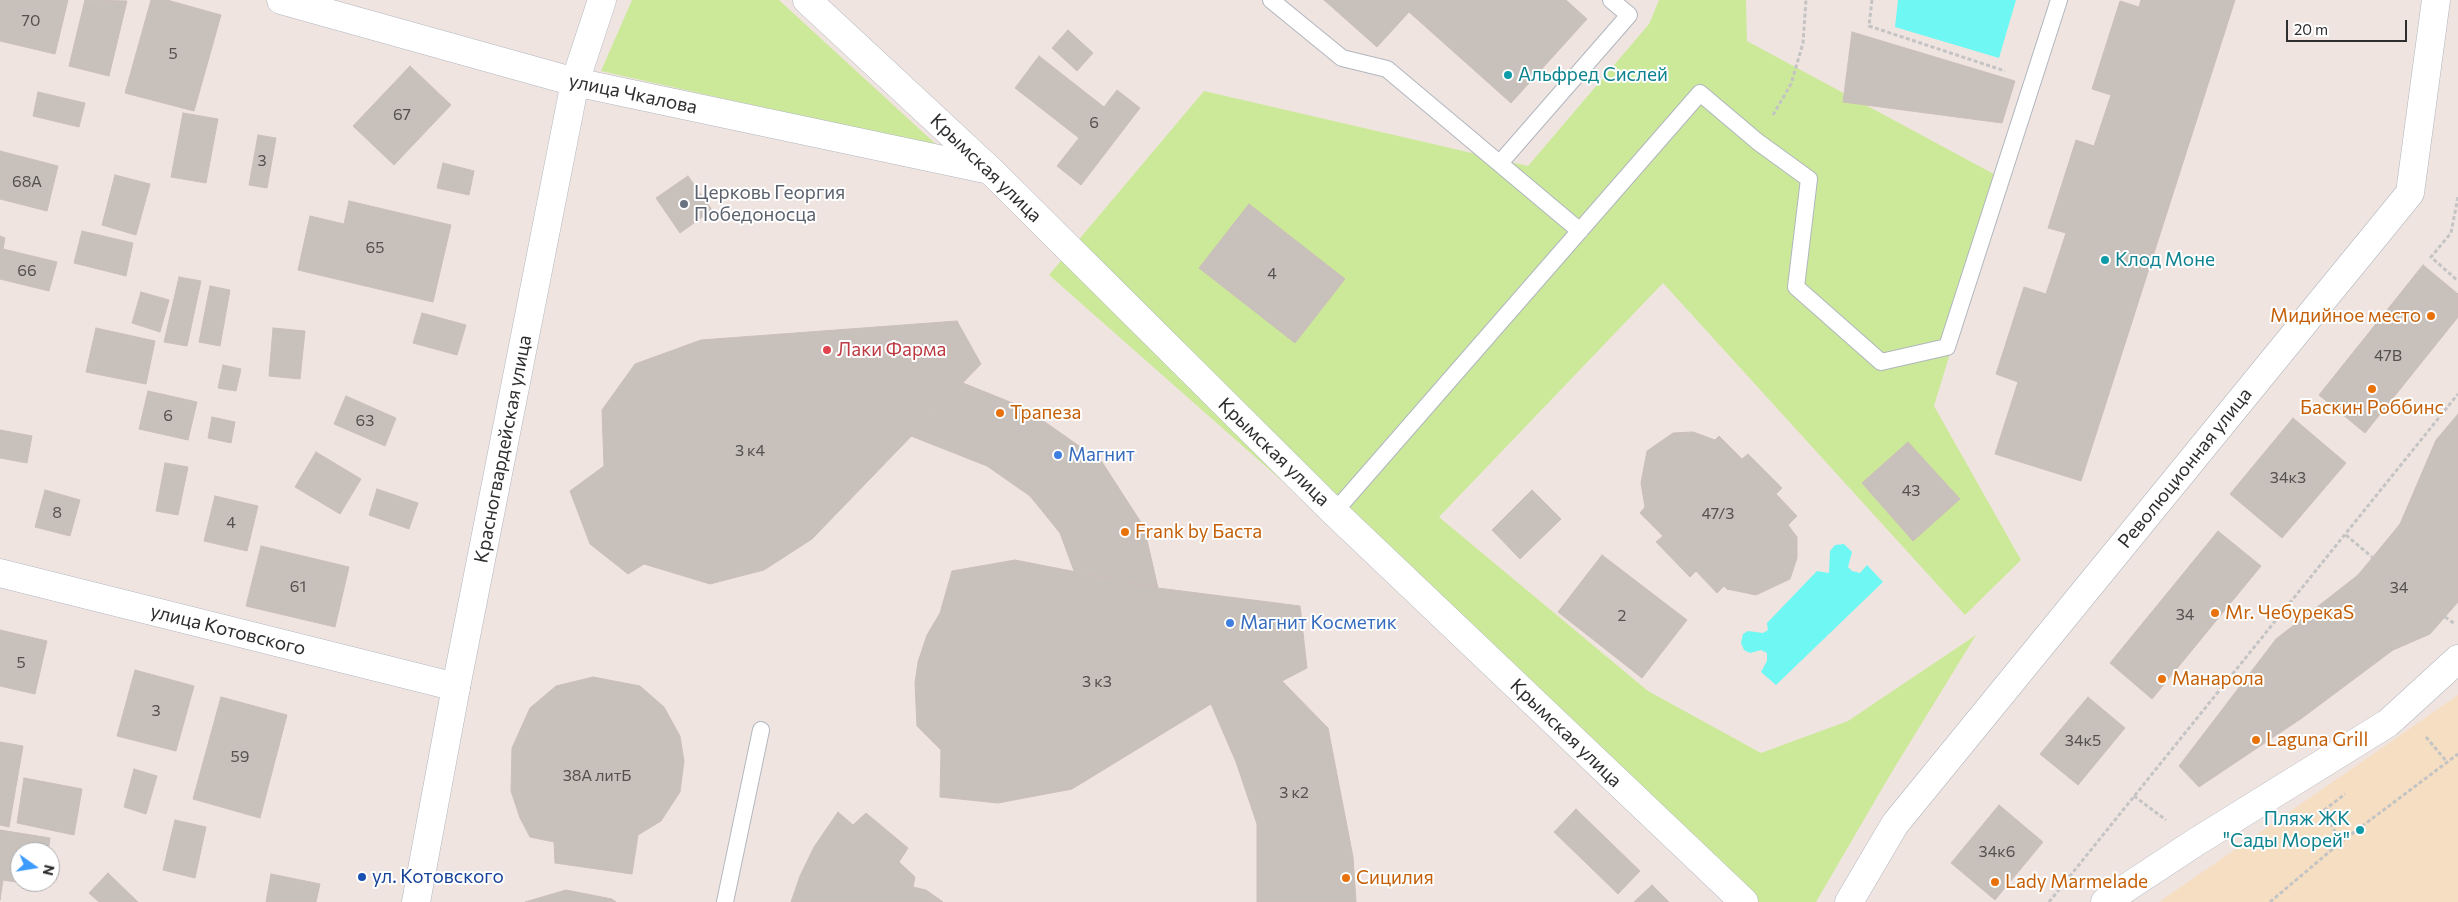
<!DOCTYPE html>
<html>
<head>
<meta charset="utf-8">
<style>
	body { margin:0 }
	#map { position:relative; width:2458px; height:902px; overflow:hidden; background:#f0e4e0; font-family:Commissioner,sans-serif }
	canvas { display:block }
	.north { position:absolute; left:10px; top:842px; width:50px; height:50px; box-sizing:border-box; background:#fff; border:1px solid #ababab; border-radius:50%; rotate:103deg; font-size:14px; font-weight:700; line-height:20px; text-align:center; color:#2e2e2e }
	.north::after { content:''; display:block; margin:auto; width:18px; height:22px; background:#3d9aff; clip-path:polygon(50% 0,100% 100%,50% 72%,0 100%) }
	.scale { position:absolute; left:2286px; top:20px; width:121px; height:22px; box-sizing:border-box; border:2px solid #2e2e2e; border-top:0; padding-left:6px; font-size:15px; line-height:18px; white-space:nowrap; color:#2e2e2e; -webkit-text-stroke:4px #fff; paint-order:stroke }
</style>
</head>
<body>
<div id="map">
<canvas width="2458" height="902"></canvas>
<div class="north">N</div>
<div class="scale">20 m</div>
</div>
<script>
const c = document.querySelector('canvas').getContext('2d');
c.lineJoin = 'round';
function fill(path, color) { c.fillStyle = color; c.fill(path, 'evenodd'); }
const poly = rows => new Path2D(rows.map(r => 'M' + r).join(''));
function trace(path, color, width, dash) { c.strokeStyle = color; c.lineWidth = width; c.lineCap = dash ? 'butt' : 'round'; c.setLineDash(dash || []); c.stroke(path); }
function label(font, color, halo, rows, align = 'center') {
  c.font = font + ' Commissioner,sans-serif'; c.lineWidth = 4; c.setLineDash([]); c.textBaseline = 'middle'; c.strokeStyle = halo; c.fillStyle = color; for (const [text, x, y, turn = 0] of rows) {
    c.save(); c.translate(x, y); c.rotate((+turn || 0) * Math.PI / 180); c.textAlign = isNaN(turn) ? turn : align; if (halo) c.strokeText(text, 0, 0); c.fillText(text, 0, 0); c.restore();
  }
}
const green = poly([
	[632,0,779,0,939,147,601,71],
	[1659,0,1746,0,1747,41,2003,179,1934,406,2021,560,1965,615,1663,283,1439,517,1648,691,1761,753,1848,721,1976,635,1890,775,1816,902,1759,902,1049,275,1204,91,1528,166,1649,24]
]);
const sand = poly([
	[2458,695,2458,902,2159,902,2366,759]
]);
const water = poly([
	[1898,0,2016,0,1999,58,1895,27],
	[1844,544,1852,552,1848,567,1852,571,1860,573,1867,565,1883,582,1776,685,1761,672,1767,661,1767,653,1761,650,1750,653,1744,650,1741,643,1743,634,1748,631,1763,633,1768,630,1767,623,1817,571,1829,573,1830,551,1835,545]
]);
const building = poly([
	[0,0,68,0,55,54,0,41,0,0],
	[85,0,127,1,109,76,69,66,85,0],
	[151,0,167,0,221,15,194,111,125,93,151,0],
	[1324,0,1566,0,1587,19,1511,103,1409,12,1377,47,1324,0],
	[2141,0,2235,0,2081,481,1995,454,2018,382,1996,374,2024,287,2046,294,2066,233,2048,228,2076,140,2094,146,2111,95,2092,89,2120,1,2139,7,2141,0],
	[1068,30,1093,53,1077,71,1052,48,1068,30],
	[1852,32,2015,81,2002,123,1843,102,1852,32],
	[1039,56,1104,107,1117,90,1140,108,1081,185,1057,166,1079,138,1015,88,1039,56],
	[410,66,451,105,394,165,353,126,410,66],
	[38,92,85,103,79,127,33,116,38,92],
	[183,113,218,119,206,183,171,177,183,113],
	[258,135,276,138,267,188,249,185,258,135],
	[0,151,58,166,47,211,0,199,0,151],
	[443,163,474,171,469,195,437,188,443,163],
	[115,175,150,184,136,235,102,225,115,175],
	[688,176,712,210,680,233,656,198,688,176],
	[349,201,451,225,433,302,298,270,310,216,344,224,349,201],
	[1249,204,1345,279,1295,343,1199,268,1249,204],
	[82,231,133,243,126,276,74,263,82,231],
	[0,236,5,238,3,249,57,262,49,291,0,279,0,236],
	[2423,265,2458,294,2458,317,2365,433,2319,395,2423,265],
	[179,277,201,281,187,346,164,342,179,277],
	[210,286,230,290,220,346,199,342,210,286],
	[141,292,169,300,160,332,132,323,141,292],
	[422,313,466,325,457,355,413,343,422,313],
	[957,321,981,364,812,539,764,570,710,584,644,564,628,574,590,544,570,491,604,466,602,410,635,364,701,340,957,321],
	[96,328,155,341,146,384,86,372,96,328],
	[273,328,305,331,300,379,269,376,273,328],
	[223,365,241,369,236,391,218,388,223,365],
	[963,383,1025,408,1102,462,1144,527,1158,588,1074,571,1060,533,1030,496,987,466,911,436,963,383],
	[148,391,197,402,188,440,139,429,148,391],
	[346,396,396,418,385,446,334,424,346,396],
	[2458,414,2458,602,2430,634,2393,650,2302,718,2199,787,2179,766,2276,639,2358,575,2400,524,2436,440,2458,414],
	[212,417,235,422,231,443,208,438,212,417],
	[2293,418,2346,463,2282,538,2230,494,2293,418],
	[0,430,32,436,27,463,0,458,0,430],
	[1693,432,1715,440,1719,436,1742,459,1748,454,1782,488,1776,494,1797,516,1788,525,1797,537,1797,558,1790,579,1756,595,1727,589,1724,586,1717,593,1696,571,1690,577,1656,542,1663,536,1640,513,1645,507,1641,483,1647,451,1673,433,1693,432],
	[1908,442,1960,499,1913,541,1862,483,1908,442],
	[316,452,361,479,340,514,295,487,316,452],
	[165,463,188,467,178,515,156,511,165,463],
	[377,489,418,503,409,529,369,515,377,489],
	[45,490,80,500,70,536,35,527,45,490],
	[1532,490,1561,519,1520,559,1492,530,1532,490],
	[215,496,258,506,247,551,204,541,215,496],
	[2218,531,2261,566,2152,699,2110,663,2218,531],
	[261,546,349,567,335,627,246,606,261,546],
	[1602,555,1687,620,1642,678,1558,612,1602,555],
	[1015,560,1158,588,1300,606,1307,668,1282,681,1211,704,1072,789,998,803,940,797,941,750,917,726,915,683,918,662,927,635,940,613,952,571,1015,560],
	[0,630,47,641,35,694,0,686,0,630],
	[135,670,194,686,176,751,117,736,135,670],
	[593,677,640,686,664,707,680,736,684,761,680,792,661,821,638,835,632,874,555,863,554,842,530,837,520,818,511,791,512,748,530,708,556,686,593,677],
	[1282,681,1328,728,1353,857,1356,902,1257,902,1257,824,1236,762,1211,704,1282,681],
	[221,697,287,715,260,818,193,799,221,697],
	[2088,697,2125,728,2078,785,2040,754,2088,697],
	[0,742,23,746,9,827,0,825,0,742],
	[134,769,157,776,146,814,124,807,134,769],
	[24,778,82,789,74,835,17,823,24,778],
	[1999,805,2043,842,1995,900,1951,863,1999,805],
	[1576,809,1640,871,1618,894,1554,832,1576,809],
	[838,812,853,825,866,813,908,848,899,862,915,877,913,887,926,890,943,902,791,902,800,876,814,847,838,812],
	[175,820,206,827,195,878,163,870,175,820],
	[0,830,50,838,48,852,20,852,20,882,43,882,43,886,3,880,0,900,0,830],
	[108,873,138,902,99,902,89,893,108,873],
	[271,874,320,884,316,902,266,902,271,874],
	[1652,885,1669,902,1634,902,1652,885],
	[566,890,612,899,616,902,525,902,566,890]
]);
const path = poly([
	[1872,0,1869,26,2005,71],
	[1773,115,1791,84,1803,43,1806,0],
	[2458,197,2451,233,2431,257,2458,281],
	[2346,535,2372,557],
	[2445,617,2455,624],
	[2426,737,2447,762],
	[2134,796,2166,820],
	[2341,842,2458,754],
	[2049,902,2458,394],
	[2270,902,2341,842,2323,811,2345,794]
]);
const lane = poly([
	[1271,0,1342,58,1387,69,1580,231],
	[1500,163,1629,15,1611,0],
	[1332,510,1344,501,1700,93,1758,142,1809,179,1796,287,1881,362,1947,347,2059,0],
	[725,902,761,730]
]);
const street = poly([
	[281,0,575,82,990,170],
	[807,0,990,170,1332,510,1744,902],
	[0,573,456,687],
	[1849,902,1895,824,2410,193,2436,0],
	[2105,902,2196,842,2388,723,2458,659]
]);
const secondary = poly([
	[416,902,456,687,575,82,602,0]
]);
const markers = [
	[1508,75,5,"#0f9aa8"],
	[684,204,5,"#6b7280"],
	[2105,260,5,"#0f9aa8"],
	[2431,316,5,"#e8710a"],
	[827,350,5,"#e0444e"],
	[2372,389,5,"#e8710a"],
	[1000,413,5,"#e8710a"],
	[1058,455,5,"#3f7fe0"],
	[1125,532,5,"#e8710a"],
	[2215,613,5,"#e8710a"],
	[1230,623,5,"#3f7fe0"],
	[2162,679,5,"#e8710a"],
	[2256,740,5,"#e8710a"],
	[2360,830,5,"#0f9aa8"],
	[362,877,5,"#1a4fb4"],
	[1346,878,5,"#e8710a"],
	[1995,882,5,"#e8710a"]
];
const numberNames = [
	["70",31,21],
	["5",173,54],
	["67",402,115],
	["6",1094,123],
	["3",262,161],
	["68А",27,182],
	["65",375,248],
	["66",27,271],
	["4",1272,274],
	["47В",2388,356],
	["6",168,416],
	["63",365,421],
	["3 к4",750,451],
	["34к3",2288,478],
	["43",1911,491],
	["8",57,513],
	["47/3",1718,514],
	["4",231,523],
	["61",298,587],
	["34",2399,588],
	["34",2185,615],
	["2",1622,616],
	["5",21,663],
	["3 к3",1097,682],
	["3",156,711],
	["34к5",2083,741],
	["59",240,757],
	["38А литБ",597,776],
	["3 к2",1294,793],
	["34к6",1997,852]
];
const cultureNames = [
	["Альфред Сислей",1518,75],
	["Клод Моне",2115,260],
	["Пляж ЖК",2350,819,"right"],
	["\"Сады Морей\"",2350,841,"right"]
];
const streetNames = [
	["улица Чкалова",633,94,12],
	["Крымская улица",986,168,44],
	["Красногвардейская улица",503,449,-79],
	["Крымская улица",1274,452,44],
	["Революционная улица",2185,468,-51],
	["улица Котовского",228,630,14],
	["Крымская улица",1566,733,44]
];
const worshipNames = [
	["Церковь Георгия",694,193],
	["Победоносца",694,215]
];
const foodNames = [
	["Мидийное место",2421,316,"right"],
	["Баскин Роббинс",2372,408,"center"],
	["Трапеза",1010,413],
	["Frank by Баста",1135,532],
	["Mr. ЧебурекаS",2225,613],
	["Манарола",2172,679],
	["Laguna Grill",2266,740],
	["Сицилия",1356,878],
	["Lady Marmelade",2005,882]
];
const healthNames = [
	["Лаки Фарма",837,350]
];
const shopNames = [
	["Магнит",1068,455],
	["Магнит Косметик",1240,623]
];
const transitNames = [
	["ул. Котовского",372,877]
];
fill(green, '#cce99a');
fill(sand, '#f5dec2');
fill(water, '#6ef7f3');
fill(building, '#c8c0bb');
trace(building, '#ccbfb9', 1);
trace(lane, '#b0b6be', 18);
trace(street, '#b0b6be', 29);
trace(secondary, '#b0b6be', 29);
trace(path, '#c4c4c4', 3, [4, 2.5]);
trace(lane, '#fff', 16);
trace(street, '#fff', 28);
trace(secondary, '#fff', 28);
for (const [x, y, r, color] of markers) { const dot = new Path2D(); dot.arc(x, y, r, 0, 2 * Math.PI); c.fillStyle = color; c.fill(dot); trace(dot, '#fff', 2); }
label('16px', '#545251', null, numberNames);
label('19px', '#0d838f', '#fff', cultureNames, 'left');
label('19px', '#2e2e2e', '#fff', streetNames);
label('19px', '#5b616d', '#fff', worshipNames, 'left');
label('19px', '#c56008', '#fff', foodNames, 'left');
label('19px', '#be3a42', '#fff', healthNames, 'left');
label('19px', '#366cbe', '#fff', shopNames, 'left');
label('19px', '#164399', '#fff', transitNames, 'left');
</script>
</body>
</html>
